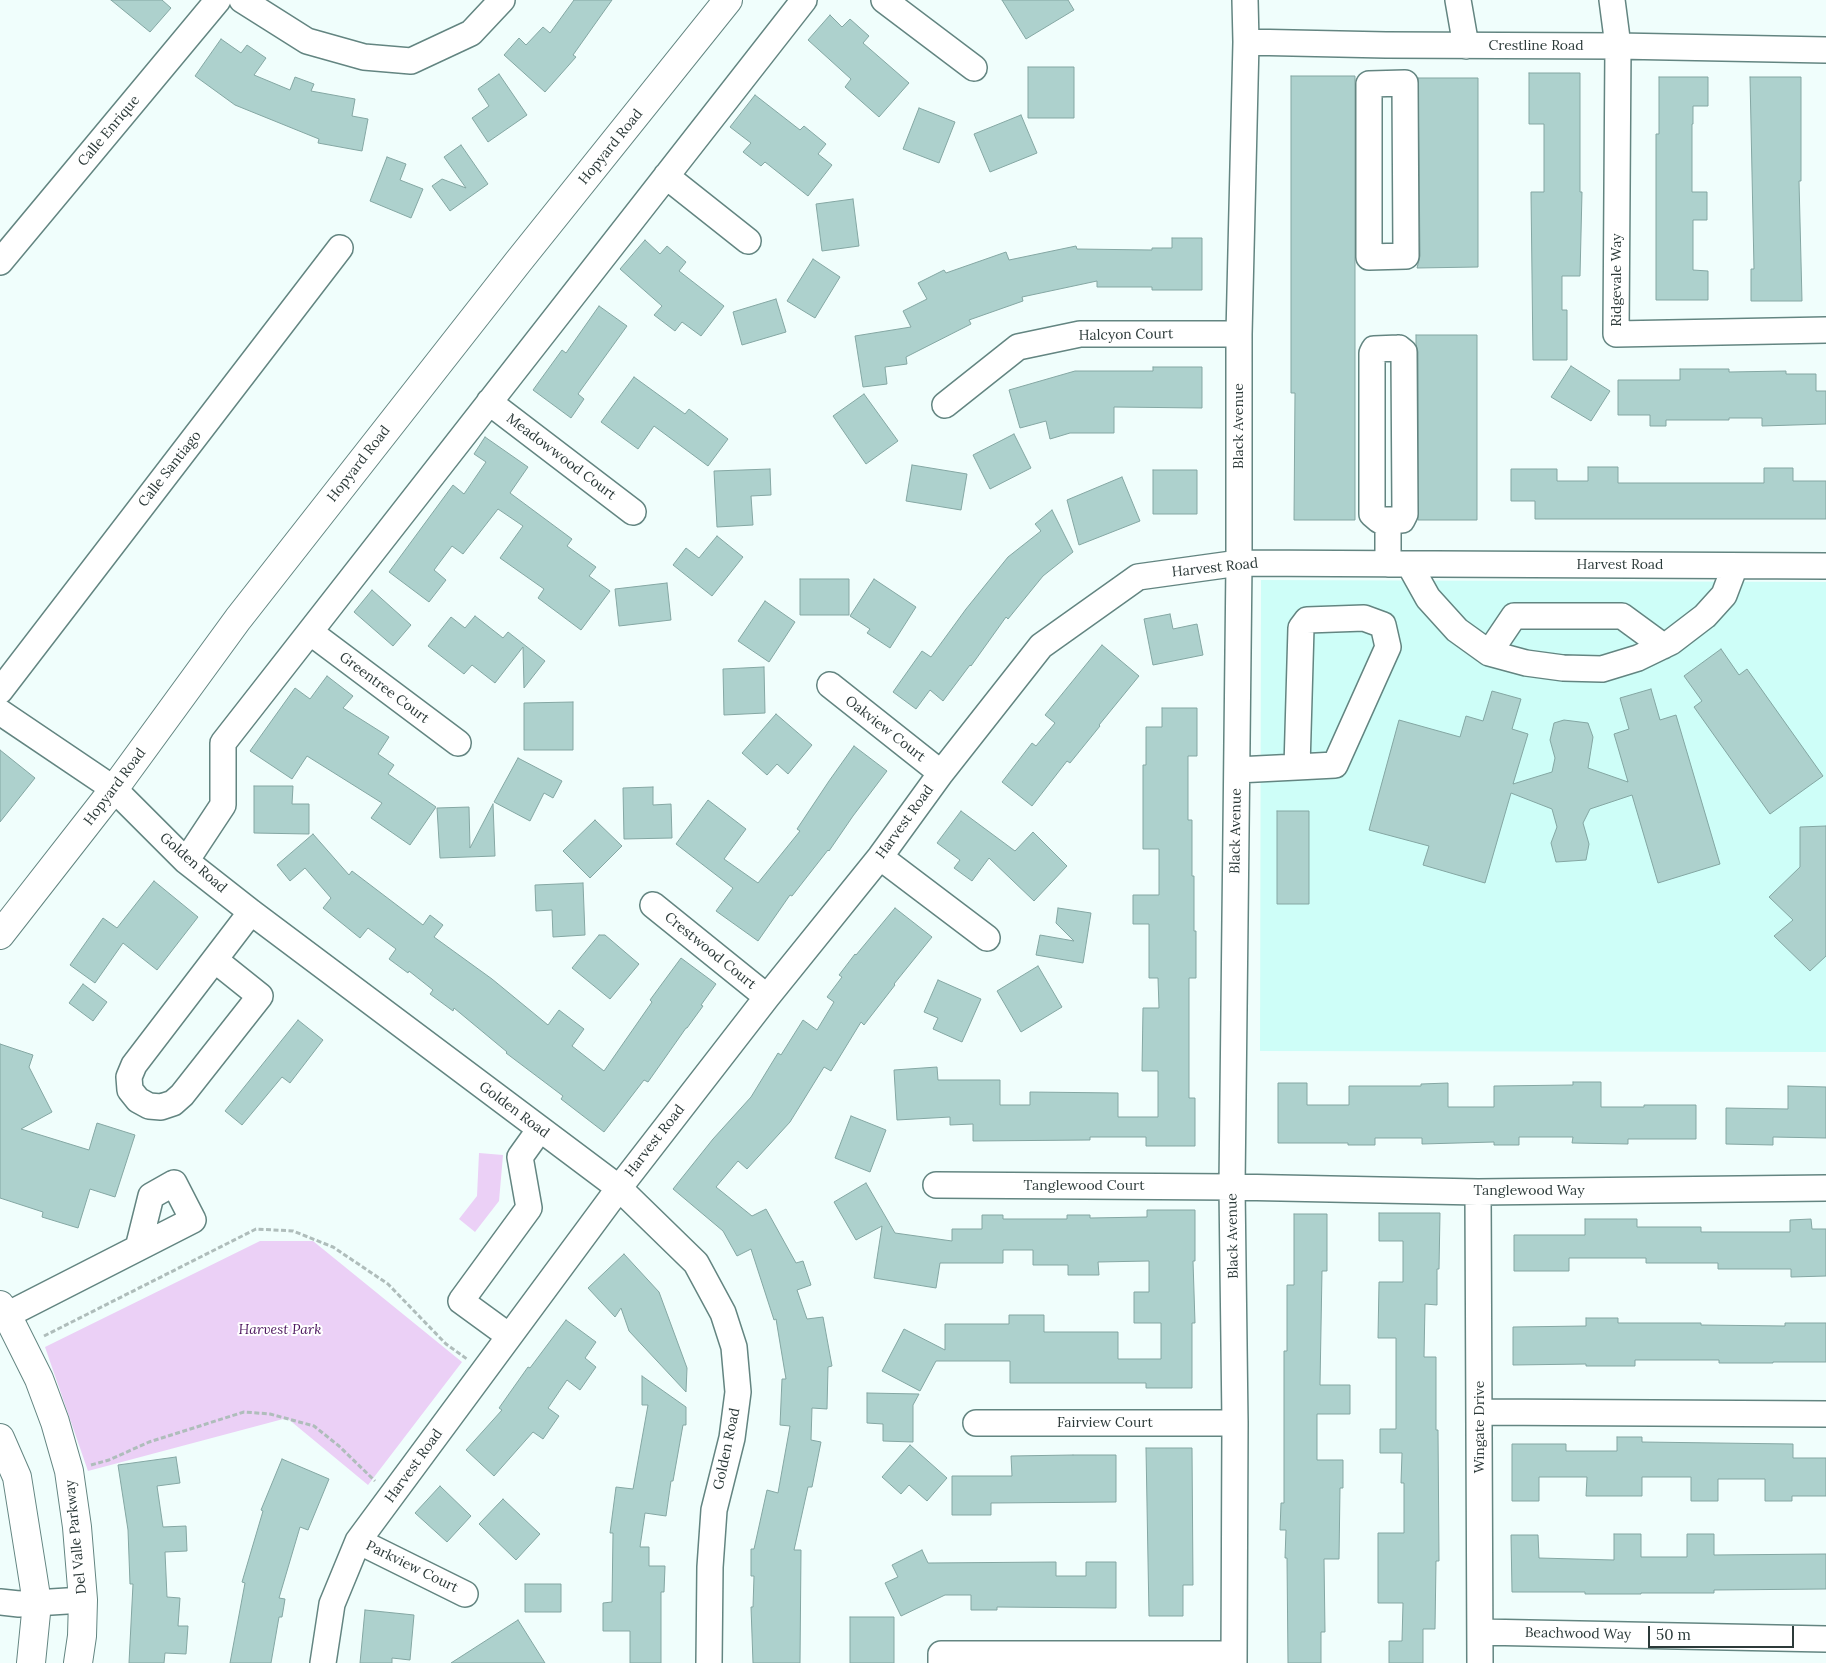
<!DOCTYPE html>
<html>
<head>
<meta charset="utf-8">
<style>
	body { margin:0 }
	#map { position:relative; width:1826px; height:1663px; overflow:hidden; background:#f0fefc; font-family:Lora,serif }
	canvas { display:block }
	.scale { position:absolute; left:1648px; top:1626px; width:146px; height:22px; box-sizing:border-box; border:2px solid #2c3a39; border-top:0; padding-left:6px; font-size:15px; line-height:18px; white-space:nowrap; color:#2c3a39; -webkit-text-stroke:4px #fff; paint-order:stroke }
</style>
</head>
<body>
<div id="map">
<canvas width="1826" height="1663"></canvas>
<div class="scale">50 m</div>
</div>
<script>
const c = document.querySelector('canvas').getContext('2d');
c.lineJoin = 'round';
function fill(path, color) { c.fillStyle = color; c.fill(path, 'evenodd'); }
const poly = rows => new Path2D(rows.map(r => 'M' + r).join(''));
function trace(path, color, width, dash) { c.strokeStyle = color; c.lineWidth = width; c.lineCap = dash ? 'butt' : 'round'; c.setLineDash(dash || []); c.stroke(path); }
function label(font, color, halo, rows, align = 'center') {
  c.font = font + ' Lora,serif'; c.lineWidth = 4; c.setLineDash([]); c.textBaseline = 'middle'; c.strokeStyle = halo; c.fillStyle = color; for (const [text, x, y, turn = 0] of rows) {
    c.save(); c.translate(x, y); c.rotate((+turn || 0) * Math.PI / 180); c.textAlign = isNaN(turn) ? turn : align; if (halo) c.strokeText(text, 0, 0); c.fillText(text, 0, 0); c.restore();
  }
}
const built = poly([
	[1261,580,1826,582,1826,1052,1260,1051]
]);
const green = poly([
	[479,1153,503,1155,499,1201,475,1232,459,1219,477,1196],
	[260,1241,313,1241,462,1362,368,1485,287,1418,88,1471,45,1347]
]);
const building = poly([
	[111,0,162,0,171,8,150,32,111,0],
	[574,0,612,0,573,55,576,57,545,92,504,55,519,38,526,45,543,27,550,33,574,0],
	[1002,0,1068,0,1074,10,1026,39,1002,0],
	[830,15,842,27,850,19,869,36,863,43,909,83,879,117,845,87,851,79,808,40,830,15],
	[221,39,241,53,247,45,266,58,254,75,290,90,295,77,314,84,311,91,355,99,352,116,368,119,362,151,318,143,319,139,235,105,195,76,221,39],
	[1028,67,1074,67,1074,118,1028,118,1028,67],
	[1529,73,1580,73,1580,192,1582,192,1580,276,1562,276,1562,310,1567,310,1567,360,1533,360,1531,192,1544,192,1544,124,1529,124,1529,73],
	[499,74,527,115,488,142,472,118,489,106,478,89,499,74],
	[1291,76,1355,76,1355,520,1294,520,1295,393,1291,393,1291,76],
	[1659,77,1708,77,1708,106,1693,106,1693,124,1692,124,1692,192,1707,192,1707,220,1693,220,1693,270,1708,271,1708,300,1656,300,1656,134,1659,134,1659,77],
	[1750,77,1801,77,1801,181,1799,181,1802,301,1751,301,1751,269,1754,269,1750,77],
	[1418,78,1478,78,1478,267,1417,268,1420,256,1418,78],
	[755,95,800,130,804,126,826,144,818,154,832,165,808,196,765,162,761,166,743,152,751,143,730,127,755,95],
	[919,108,955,122,939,163,903,149,919,108],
	[1021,115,1037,153,990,172,974,134,1021,115],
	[461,145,488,184,450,211,432,186,442,179,466,188,444,157,461,145],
	[387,157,406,164,400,180,423,189,411,218,370,201,387,157],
	[853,199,859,246,822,251,816,204,853,199],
	[1172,238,1202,238,1202,290,1152,290,1152,287,1097,287,1097,281,1022,297,1023,301,969,320,971,324,906,357,907,364,885,367,887,384,863,387,855,336,911,327,903,311,927,299,918,283,944,270,946,273,1006,252,1009,260,1076,246,1077,249,1152,250,1152,248,1172,248,1172,238],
	[645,240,660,254,667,246,686,262,679,271,724,306,701,336,682,322,675,331,654,315,662,306,620,269,645,240],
	[813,259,840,277,815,318,787,301,813,259],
	[776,299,786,332,742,345,733,312,776,299],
	[599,306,627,326,578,394,584,399,571,418,533,390,562,350,566,353,599,306],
	[1416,335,1477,335,1477,520,1418,520,1418,352,1416,344,1416,335],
	[1571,366,1610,391,1591,421,1551,397,1571,366],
	[1153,367,1202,367,1202,408,1114,407,1114,433,1070,433,1050,439,1046,421,1020,428,1009,390,1075,371,1153,371,1153,367],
	[1680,369,1729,369,1729,372,1786,371,1786,374,1816,374,1816,391,1826,391,1826,424,1762,426,1762,418,1729,418,1729,420,1666,420,1666,426,1650,426,1650,415,1618,415,1618,380,1680,380,1680,369],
	[634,377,685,414,689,409,728,439,708,466,654,426,638,449,601,422,634,377],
	[864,394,898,441,866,464,833,416,864,394],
	[1014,434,1031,468,990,489,973,455,1014,434],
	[485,437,528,467,510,493,572,539,567,546,596,567,589,576,610,591,581,630,538,598,544,589,500,558,523,526,498,509,463,554,452,546,434,570,446,580,429,602,389,572,453,485,464,494,486,462,474,454,485,437],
	[912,465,967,474,961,510,906,501,912,465],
	[1588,467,1618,467,1618,483,1764,483,1764,468,1793,468,1793,481,1826,481,1826,519,1535,519,1535,501,1511,501,1511,469,1557,469,1557,481,1588,481,1588,467],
	[770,469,771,495,751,496,753,525,717,527,714,471,770,469],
	[1153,470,1197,470,1197,514,1153,514,1153,470],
	[1122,477,1140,521,1079,545,1067,500,1122,477],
	[1052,510,1073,552,1043,576,1008,619,1006,617,971,666,970,665,943,701,930,690,916,709,893,692,922,651,931,657,966,609,1008,557,1041,531,1035,524,1052,510],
	[717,536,743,557,712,596,673,565,686,548,699,558,717,536],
	[800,579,849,579,849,615,800,615,800,579],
	[874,579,916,607,890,648,867,633,870,629,850,616,874,579],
	[667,583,671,620,619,626,615,589,667,583],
	[372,590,411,625,393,646,354,612,372,590],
	[765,601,795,622,769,662,738,641,765,601],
	[1170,614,1173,629,1197,624,1203,655,1153,665,1144,619,1170,614],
	[475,616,503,638,508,632,545,661,524,688,523,647,495,683,472,665,464,674,428,646,451,617,465,628,475,616],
	[1102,645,1139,676,1099,725,1100,726,1070,763,1067,761,1032,806,1002,782,1032,743,1036,746,1055,723,1045,715,1102,645],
	[1721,649,1739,675,1747,669,1823,776,1770,814,1694,707,1702,701,1684,676,1721,649],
	[764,667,765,713,724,715,723,669,764,667],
	[327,676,353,696,343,708,389,737,378,754,394,765,388,774,436,807,410,845,371,818,382,803,307,756,292,779,250,751,295,688,310,699,327,676],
	[1651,689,1660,720,1676,715,1720,864,1658,883,1632,795,1590,809,1583,823,1589,844,1586,860,1556,862,1551,843,1557,827,1552,809,1511,793,1485,883,1423,865,1429,846,1369,830,1399,720,1460,737,1466,716,1483,721,1492,691,1521,699,1512,729,1528,734,1513,784,1552,772,1555,758,1550,740,1554,723,1564,720,1588,723,1593,737,1588,768,1628,782,1614,734,1629,729,1620,698,1651,689],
	[573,702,573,750,524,750,524,703,573,702],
	[1162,708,1197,708,1197,756,1188,756,1188,820,1192,820,1192,876,1194,876,1194,931,1196,931,1196,978,1189,978,1189,1098,1195,1098,1195,1146,1146,1146,1146,1137,1090,1137,1090,1140,973,1141,973,1124,950,1125,950,1117,897,1120,894,1070,937,1067,938,1080,1000,1080,1000,1105,1030,1105,1030,1092,1118,1093,1118,1117,1158,1117,1158,1071,1142,1071,1143,1008,1159,1008,1158,978,1149,978,1149,924,1133,924,1133,895,1159,895,1159,849,1143,849,1143,765,1146,765,1146,727,1162,727,1162,708],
	[776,714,812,745,788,774,777,764,767,775,742,753,776,714],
	[854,746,887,771,853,816,829,851,828,850,792,896,790,895,758,941,716,911,733,888,676,844,708,800,746,829,724,859,758,883,800,831,797,829,829,781,854,746],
	[0,750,35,778,0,822,0,750],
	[518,758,562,781,553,798,544,793,530,821,494,802,518,758],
	[254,786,293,786,292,804,309,804,309,834,254,833,254,786],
	[653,787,653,805,671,804,672,838,624,839,623,788,653,787],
	[493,804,495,856,440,858,437,808,469,807,470,848,493,804],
	[961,811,1015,851,1033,832,1067,866,1034,901,989,858,972,881,954,868,960,860,937,843,961,811],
	[1277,811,1309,811,1309,904,1277,904,1277,811],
	[595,820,622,846,590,878,563,851,595,820],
	[1826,826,1826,956,1810,971,1774,936,1793,920,1769,897,1800,867,1800,827,1826,826],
	[313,834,349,875,352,871,423,925,430,915,443,925,434,937,492,979,548,1025,559,1010,584,1029,572,1046,604,1071,652,1002,650,1000,681,958,716,984,701,1005,703,1006,687,1028,686,1028,648,1082,644,1080,604,1132,561,1099,563,1096,506,1053,507,1052,454,1008,453,1011,430,994,433,990,409,971,408,973,389,959,396,949,368,928,360,938,323,908,331,898,305,868,290,881,277,865,313,834],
	[154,881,198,917,157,970,123,943,95,983,70,965,103,918,117,928,154,881],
	[583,883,585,935,553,937,552,910,536,911,535,885,583,883],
	[895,908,932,937,894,984,895,985,864,1025,861,1022,831,1071,824,1067,790,1122,747,1169,738,1161,716,1187,752,1216,766,1209,796,1263,803,1261,811,1285,797,1290,807,1319,823,1317,832,1366,828,1367,827,1409,812,1408,811,1440,821,1442,812,1487,808,1487,794,1550,801,1550,800,1663,753,1663,751,1607,753,1607,754,1576,751,1576,751,1549,754,1549,767,1490,778,1493,790,1426,780,1425,782,1379,786,1379,776,1319,774,1320,751,1249,737,1256,723,1231,673,1189,713,1139,751,1097,778,1053,781,1055,803,1020,817,1030,834,1002,827,997,842,977,839,975,855,954,856,955,895,908],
	[1058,908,1091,913,1083,963,1036,955,1040,935,1074,941,1056,923,1058,908],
	[599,935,605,935,639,964,610,999,572,968,599,935],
	[1038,966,1062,1007,1021,1032,997,991,1038,966],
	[938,980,981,999,962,1042,933,1029,938,1018,924,1012,938,980],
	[83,984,107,1002,93,1021,69,1003,83,984],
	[298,1020,323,1040,290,1083,282,1077,242,1125,225,1111,298,1020],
	[0,1044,33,1055,29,1067,52,1112,21,1129,89,1150,97,1123,135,1135,115,1197,90,1189,78,1228,42,1217,43,1212,0,1198,0,1044],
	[1573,1082,1601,1082,1601,1107,1644,1107,1644,1105,1696,1105,1696,1139,1628,1139,1628,1144,1572,1143,1573,1137,1519,1137,1519,1145,1494,1145,1494,1142,1422,1144,1422,1138,1375,1138,1375,1145,1348,1145,1348,1143,1278,1143,1278,1083,1307,1083,1307,1105,1349,1105,1349,1086,1421,1086,1421,1084,1448,1083,1448,1107,1494,1107,1494,1086,1573,1085,1573,1082],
	[1788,1086,1826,1087,1826,1138,1773,1137,1773,1145,1726,1144,1726,1108,1788,1109,1788,1086],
	[851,1116,886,1130,870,1172,835,1158,851,1116],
	[866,1183,895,1233,952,1241,952,1229,982,1229,982,1215,1003,1215,1003,1219,1067,1219,1067,1215,1090,1215,1090,1218,1147,1217,1147,1210,1195,1210,1195,1261,1193,1261,1195,1323,1192,1323,1192,1388,1146,1388,1146,1383,1010,1383,1010,1361,936,1361,920,1391,882,1371,904,1329,945,1350,945,1324,1009,1324,1009,1315,1044,1315,1044,1332,1118,1332,1118,1359,1161,1359,1161,1323,1134,1323,1134,1292,1149,1292,1149,1261,1098,1262,1099,1275,1068,1275,1068,1265,1033,1265,1033,1250,1003,1250,1003,1263,940,1263,936,1288,874,1278,882,1226,856,1240,834,1202,866,1183],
	[1379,1213,1440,1213,1439,1269,1437,1269,1437,1305,1425,1304,1424,1357,1436,1357,1436,1430,1438,1430,1439,1561,1436,1561,1435,1629,1423,1629,1423,1663,1389,1663,1389,1641,1402,1641,1403,1603,1378,1603,1378,1533,1404,1533,1404,1483,1401,1483,1402,1453,1380,1453,1380,1429,1396,1429,1396,1338,1378,1338,1379,1282,1403,1282,1403,1241,1379,1241,1379,1213],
	[1294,1214,1327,1214,1327,1271,1322,1271,1320,1385,1350,1385,1350,1414,1317,1414,1317,1460,1343,1460,1343,1488,1340,1488,1339,1559,1324,1559,1325,1632,1321,1632,1321,1663,1288,1663,1287,1558,1285,1558,1286,1530,1280,1530,1281,1503,1284,1503,1284,1351,1287,1351,1287,1285,1294,1285,1294,1214],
	[1585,1219,1637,1219,1637,1227,1701,1227,1701,1232,1790,1232,1790,1220,1811,1219,1812,1229,1826,1229,1826,1276,1791,1277,1791,1269,1718,1269,1718,1263,1646,1263,1646,1258,1569,1258,1569,1271,1514,1271,1514,1235,1585,1235,1585,1219],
	[624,1254,659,1292,687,1368,686,1392,629,1331,621,1308,615,1317,588,1288,624,1254],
	[1586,1318,1618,1318,1618,1323,1701,1323,1701,1325,1785,1326,1785,1323,1826,1323,1826,1362,1773,1362,1773,1363,1719,1363,1719,1360,1635,1360,1635,1366,1586,1366,1586,1364,1513,1365,1513,1327,1586,1326,1586,1318],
	[566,1320,596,1342,585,1358,596,1367,580,1390,567,1380,548,1408,559,1416,543,1439,533,1432,494,1476,466,1450,502,1410,499,1408,528,1367,530,1368,566,1320],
	[642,1376,686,1407,686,1425,683,1425,673,1481,671,1481,666,1516,645,1513,640,1547,649,1547,649,1566,665,1566,664,1592,661,1592,661,1663,630,1663,630,1631,603,1631,603,1603,612,1602,613,1533,610,1533,616,1487,633,1489,648,1405,642,1405,642,1376],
	[867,1393,919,1394,913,1405,913,1442,883,1441,883,1424,867,1423,867,1393],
	[1617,1437,1642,1437,1642,1442,1793,1444,1793,1458,1826,1458,1826,1496,1792,1496,1792,1501,1765,1501,1765,1479,1718,1479,1718,1501,1691,1501,1691,1477,1642,1477,1642,1496,1586,1496,1587,1477,1539,1477,1539,1501,1512,1501,1512,1444,1566,1444,1566,1451,1617,1451,1617,1437],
	[910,1445,947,1478,927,1501,909,1485,901,1494,882,1477,910,1445],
	[1146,1448,1192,1448,1193,1585,1183,1585,1183,1616,1149,1616,1146,1448],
	[1073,1455,1116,1455,1116,1502,991,1503,991,1515,952,1515,952,1476,1012,1476,1011,1456,1073,1455],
	[176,1457,180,1483,157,1486,163,1527,186,1526,187,1551,165,1552,167,1597,180,1598,178,1626,188,1626,186,1654,165,1653,164,1663,129,1663,133,1584,130,1584,128,1530,118,1465,176,1457],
	[282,1459,329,1479,308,1530,300,1527,279,1598,285,1599,282,1617,279,1617,271,1663,230,1663,245,1583,242,1582,263,1511,261,1510,282,1459],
	[440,1486,471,1516,447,1542,415,1513,440,1486],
	[503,1499,540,1534,516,1560,479,1524,503,1499],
	[1614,1534,1641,1534,1641,1557,1687,1557,1687,1534,1714,1534,1714,1555,1826,1554,1826,1589,1714,1590,1714,1593,1641,1593,1641,1594,1585,1594,1585,1592,1512,1592,1511,1535,1538,1535,1539,1558,1614,1560,1614,1534],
	[922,1550,928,1563,1056,1562,1056,1576,1086,1576,1086,1562,1116,1562,1116,1608,997,1607,997,1610,971,1610,971,1595,945,1595,901,1616,885,1583,898,1577,892,1565,922,1550],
	[525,1584,561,1584,561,1612,525,1612,525,1584],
	[365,1610,414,1615,410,1660,392,1658,392,1663,360,1663,365,1610],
	[850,1617,894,1617,894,1663,850,1663,850,1617],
	[518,1620,545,1663,451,1663,518,1620]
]);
const path = poly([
	[44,1336,256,1229,293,1231,333,1247,388,1284,446,1344,467,1359],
	[91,1465,109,1460,149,1442,244,1412,270,1414,314,1426,339,1446,375,1481]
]);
const minor = poly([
	[242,0,307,41,364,57,411,61,471,33,502,0],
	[884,0,974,68],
	[1458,0,1466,46],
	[1612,0,1618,46,1616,334,1826,330],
	[1246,42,1386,45,1618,46,1826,50],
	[1405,83,1406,256,1369,257,1369,84,1405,83],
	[666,176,748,241],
	[0,262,218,0],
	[1399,348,1404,352,1405,514,1402,520,1379,520,1372,514,1372,353,1374,349,1399,348],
	[489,402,633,512],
	[945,405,1018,347,1080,334,1239,334],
	[1388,520,1388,564],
	[1409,564,1428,598,1457,630,1489,653,1526,663,1563,668,1602,669,1638,658,1671,642,1705,616,1724,595,1735,566],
	[310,632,458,743],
	[1489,653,1514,616,1622,616,1663,646],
	[830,685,941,773],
	[0,691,340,248],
	[0,712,114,789,186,861,251,912,619,1188,696,1263,723,1313,734,1347,738,1392,732,1438,714,1510,710,1567,709,1663],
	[1237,770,1297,767,1335,765,1388,647,1383,625,1364,618,1307,620,1301,628,1297,767],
	[880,857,987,938],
	[186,861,223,805,223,743,804,0],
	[653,905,767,997],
	[215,960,260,996,182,1095,173,1103,161,1107,149,1106,138,1100,130,1090,129,1077,134,1065,251,912],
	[936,1185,1232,1187,1478,1192,1826,1188],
	[1478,1192,1480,1663],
	[7,1315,193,1220,174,1183,151,1196,138,1248],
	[509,1336,461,1301,529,1208,520,1157,540,1129],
	[1480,1412,1826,1414],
	[976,1423,1235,1423],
	[358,1541,465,1594],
	[0,1602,19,1604,83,1600],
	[1480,1632,1826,1639],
	[323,1663,332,1604,358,1541,619,1188,767,997,880,857,941,773,1041,646,1138,577,1239,563,1826,566],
	[941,1663,941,1654,1234,1654],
	[1234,1663,1235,1423,1232,1187,1239,563,1239,334,1246,42,1245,0]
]);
const major = poly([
	[0,935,114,789,238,619,518,262,728,0],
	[0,1305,7,1315,39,1379,55,1422,69,1471,77,1527,83,1600,82,1636,78,1663],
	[0,1438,17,1477,32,1571,37,1603,31,1663]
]);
const streetNames = [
	["Crestline Road",1536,46],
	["Calle Enrique",109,131,-50],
	["Hopyard Road",611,147,-51],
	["Ridgevale Way",1617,280,-90],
	["Halcyon Court",1126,335,-1],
	["Black Avenue",1239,426,-90],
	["Meadowwood Court",561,457,37],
	["Hopyard Road",359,464,-52],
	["Calle Santiago",170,469,-52],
	["Harvest Road",1620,565],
	["Harvest Road",1215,568,-6],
	["Greentree Court",384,688,37],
	["Oakview Court",885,729,38],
	["Hopyard Road",115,787,-53],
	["Harvest Road",905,822,-54],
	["Black Avenue",1236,831,-89],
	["Golden Road",193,863,41],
	["Crestwood Court",710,951,39],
	["Golden Road",514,1110,37],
	["Harvest Road",655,1141,-52],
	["Tanglewood Court",1084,1186],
	["Tanglewood Way",1529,1191],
	["Black Avenue",1233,1236,-91],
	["Fairview Court",1105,1423],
	["Wingate Drive",1480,1427,-90],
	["Golden Road",727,1449,-78],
	["Harvest Road",414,1466,-54],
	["Del Valle Parkway",76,1537,-96],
	["Parkview Court",412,1567,26],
	["Beachwood Way",1578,1634,1]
];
const parkNames = [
	["Harvest Park",280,1330]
];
fill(built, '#cefef8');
fill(green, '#ebd0f6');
fill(building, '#add1cd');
trace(building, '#84a7a3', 1);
trace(minor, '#638581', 28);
trace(major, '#638581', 30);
trace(path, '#afbdbb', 3, [5, 2.5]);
trace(minor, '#fff', 25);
trace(major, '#fff', 28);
label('14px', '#2c3a39', '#fff', streetNames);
label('italic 14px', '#4d175f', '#fff', parkNames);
</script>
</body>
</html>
